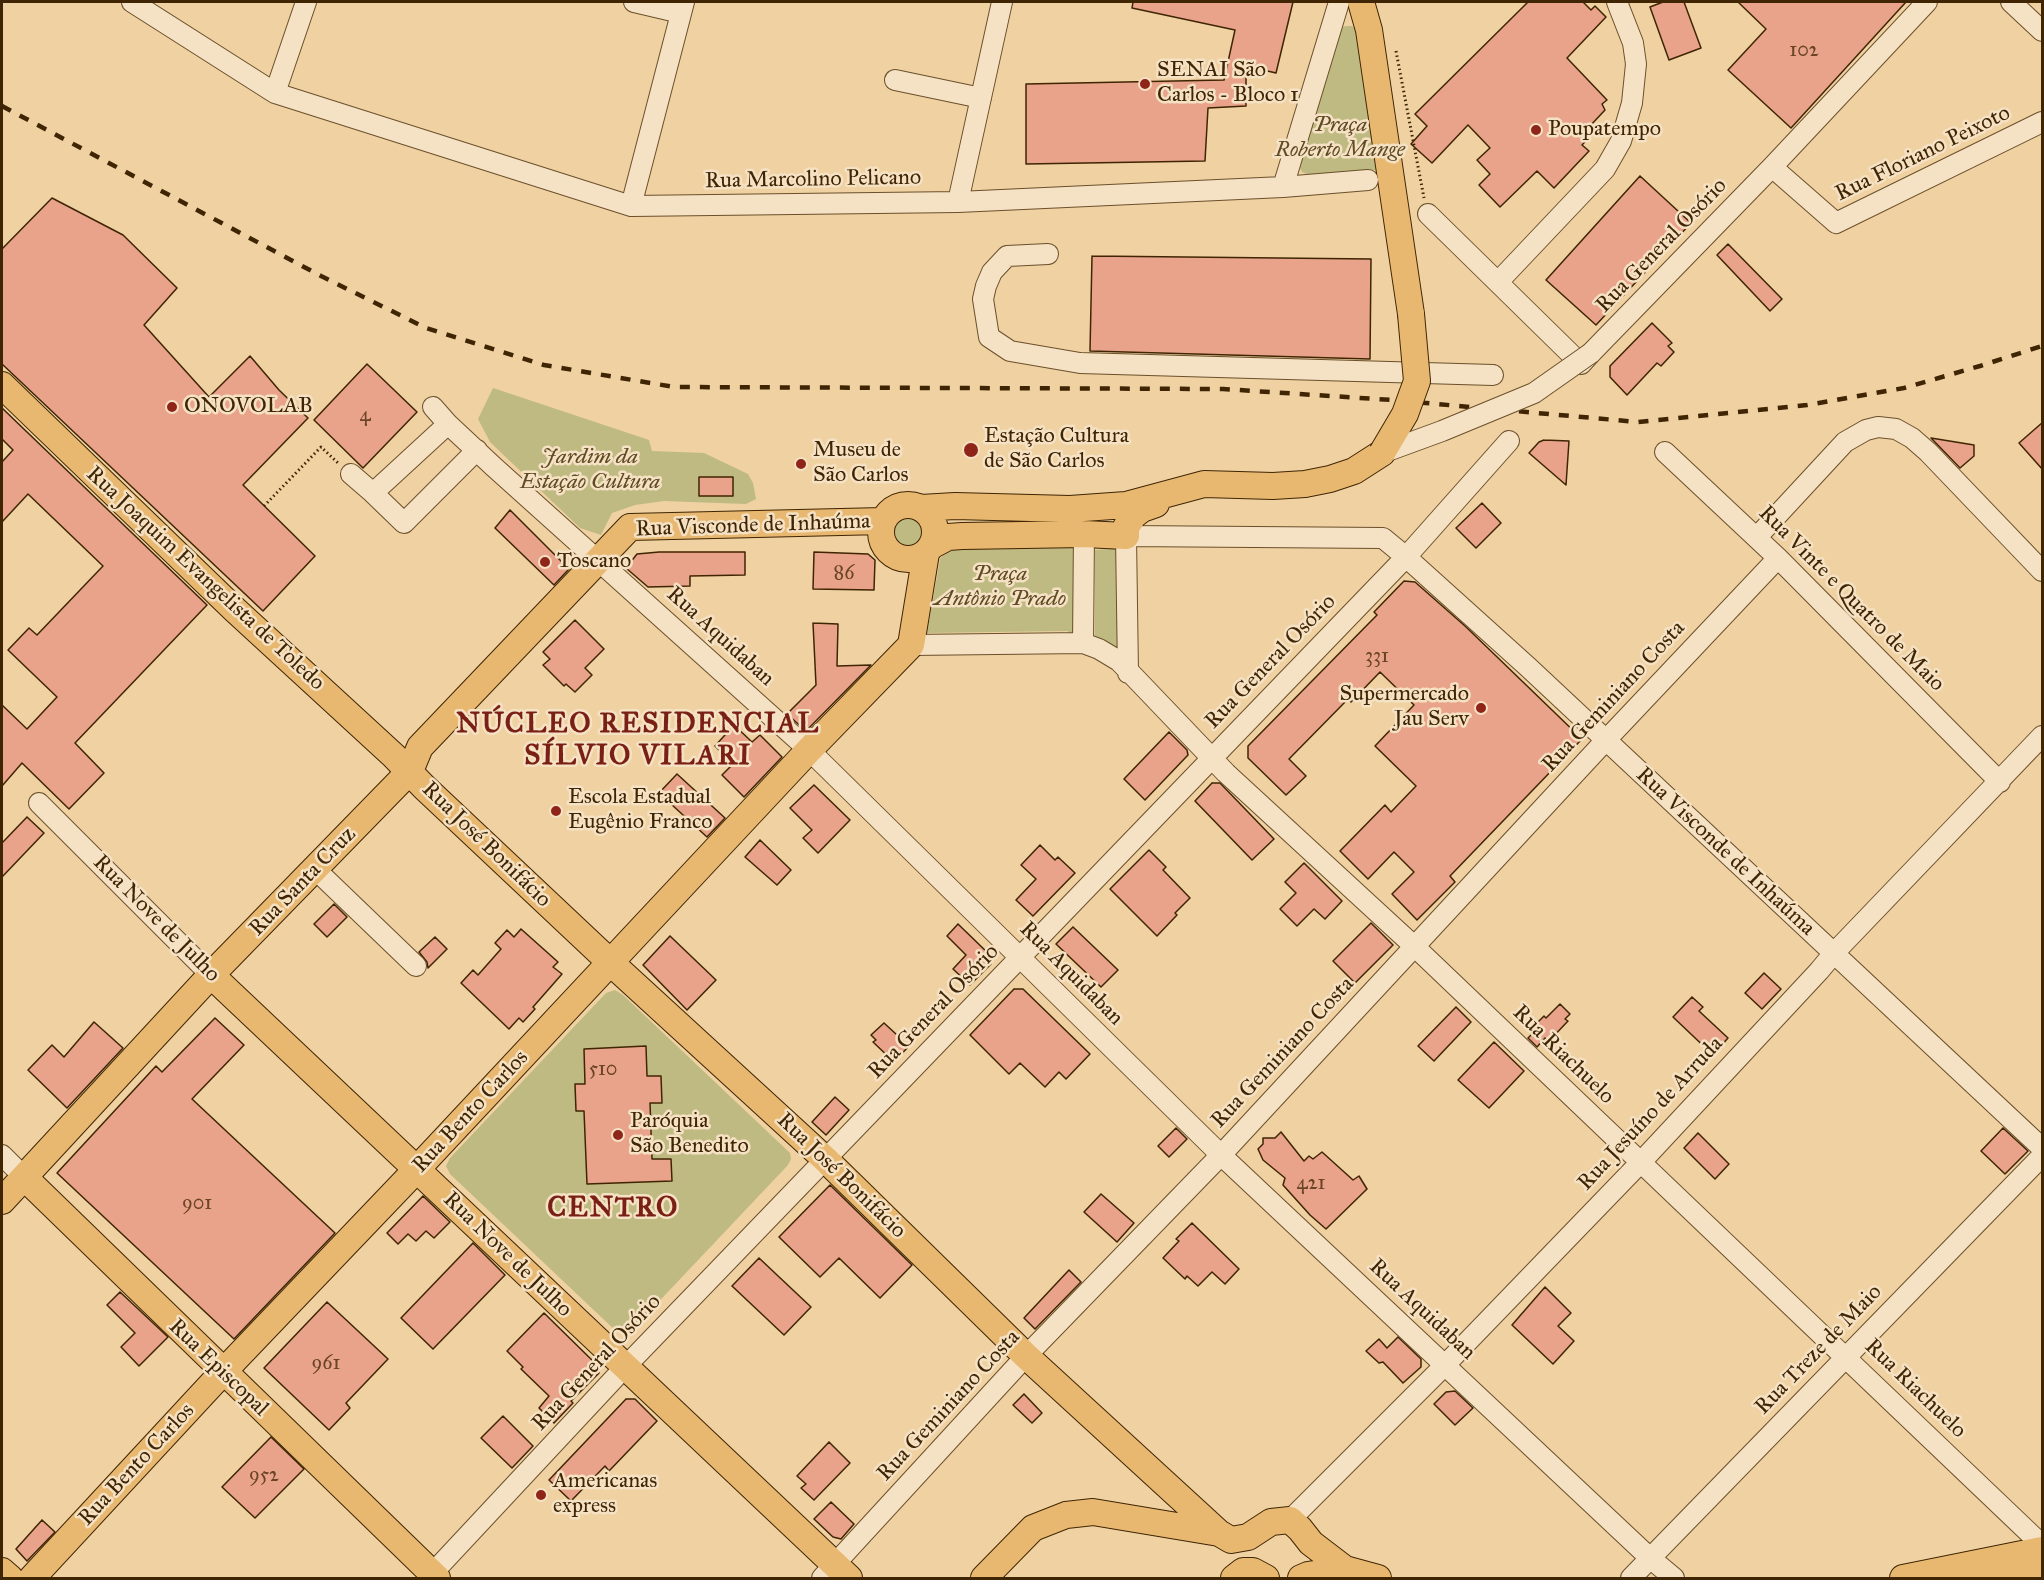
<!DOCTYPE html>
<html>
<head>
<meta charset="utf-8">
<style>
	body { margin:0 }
	#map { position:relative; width:2044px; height:1580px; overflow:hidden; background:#efd1a2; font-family:"IM FELL Great Primer",serif }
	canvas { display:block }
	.frame { position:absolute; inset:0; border:3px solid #3f2503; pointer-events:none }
</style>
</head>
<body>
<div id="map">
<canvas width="2044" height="1580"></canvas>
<div class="frame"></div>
</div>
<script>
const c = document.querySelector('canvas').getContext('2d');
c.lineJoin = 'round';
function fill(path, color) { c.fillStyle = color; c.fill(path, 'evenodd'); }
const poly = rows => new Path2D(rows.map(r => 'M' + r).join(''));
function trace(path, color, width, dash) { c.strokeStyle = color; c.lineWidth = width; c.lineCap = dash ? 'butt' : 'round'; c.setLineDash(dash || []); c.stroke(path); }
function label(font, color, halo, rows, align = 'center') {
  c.font = font + ' "IM FELL Great Primer",serif'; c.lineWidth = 5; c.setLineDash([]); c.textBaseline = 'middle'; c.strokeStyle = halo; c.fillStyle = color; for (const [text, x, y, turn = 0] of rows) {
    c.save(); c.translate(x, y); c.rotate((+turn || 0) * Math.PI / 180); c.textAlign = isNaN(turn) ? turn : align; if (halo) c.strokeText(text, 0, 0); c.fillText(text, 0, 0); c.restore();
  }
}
const green = poly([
	[1347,26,1352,26,1357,30,1379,170,1309,175,1302,172,1297,161,1341,27],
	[493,388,649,440,652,451,704,453,748,474,753,483,756,499,746,504,664,501,635,505,612,513,601,535,580,528,490,442,478,419],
	'894 533a15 15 0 1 1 30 0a15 15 0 1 1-30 0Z',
	[1073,542,1073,634,1067,631,927,633,940,559,945,553,955,547],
	[1121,548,1123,658,1095,638,1095,550],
	[615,990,623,995,790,1153,791,1159,788,1165,631,1331,623,1334,617,1332,450,1174,446,1166,450,1158,606,993]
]);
const building = poly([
	[1133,2,1293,2,1276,73,1246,66,1246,106,1208,108,1205,161,1026,164,1026,84,1224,80,1235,30,1132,8,1133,2],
	[1528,2,1583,2,1591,10,1595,6,1606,17,1567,58,1607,100,1602,104,1605,110,1590,126,1594,132,1582,145,1589,151,1554,188,1537,171,1500,207,1479,185,1490,174,1477,160,1490,148,1468,125,1432,163,1411,144,1427,126,1415,114,1528,2],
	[1663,2,1684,2,1701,48,1669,60,1650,7,1663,2],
	[1738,2,1906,2,1791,128,1728,70,1766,29,1738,2],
	[1640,176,1691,223,1596,325,1546,280,1640,176],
	[52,198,123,235,177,288,144,325,209,397,250,356,279,390,308,418,243,485,315,556,263,611,2,364,2,249,52,198],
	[1728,244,1782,299,1770,311,1717,255,1728,244],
	[1092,256,1371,259,1370,359,1090,351,1092,256],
	[1652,323,1672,343,1668,346,1674,352,1661,366,1657,363,1627,395,1610,377,1610,366,1652,323],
	[367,364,417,412,363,468,314,420,367,364],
	[2,408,207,605,75,743,104,773,69,809,22,763,2,786,2,705,27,729,57,697,8,650,29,628,37,635,103,566,28,494,2,522,2,462,13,450,2,439,2,408],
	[2043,422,2043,470,2019,443,2043,422],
	[1931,438,1974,445,1974,456,1960,468,1931,438],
	[1544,440,1569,441,1566,485,1529,453,1539,442,1544,440],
	[699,477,733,477,733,496,699,496,699,477],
	[1482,503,1501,523,1476,548,1456,528,1482,503],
	[510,510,569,569,554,585,495,528,510,510],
	[659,552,745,552,745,575,690,576,690,586,648,587,626,568,637,554,659,552],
	[814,552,868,554,875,560,874,590,813,589,814,552],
	[1404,581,1415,582,1465,626,1582,739,1450,876,1455,882,1417,920,1392,894,1414,872,1394,852,1368,879,1340,851,1385,805,1391,812,1416,786,1375,746,1414,705,1380,672,1351,702,1348,699,1289,759,1306,776,1286,795,1248,758,1248,746,1377,615,1374,612,1404,581],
	[575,620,604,649,585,668,592,675,575,692,566,684,564,686,543,665,550,659,543,652,575,620],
	[813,623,838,624,837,666,871,665,806,731,787,714,816,685,813,623],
	[734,725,752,742,760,735,782,757,744,797,722,775,733,764,715,746,734,725],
	[1169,732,1187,750,1188,755,1145,800,1124,779,1169,732],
	[677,774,725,818,707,837,659,793,677,774],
	[1212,783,1220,783,1274,839,1252,860,1195,801,1212,783],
	[814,785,850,820,818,853,803,838,812,830,790,808,814,785],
	[27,817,44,833,2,877,2,843,27,817],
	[760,840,791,870,777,885,745,857,760,840],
	[1040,845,1055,860,1058,857,1075,873,1033,916,1016,900,1036,879,1021,865,1040,845],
	[1149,850,1166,867,1163,870,1190,898,1175,913,1177,915,1157,936,1110,889,1149,850],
	[1304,863,1342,901,1325,919,1314,909,1297,926,1280,909,1296,893,1285,882,1304,863],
	[334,904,347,917,327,937,314,924,334,904],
	[1371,923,1393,945,1355,983,1333,961,1371,923],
	[958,924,991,956,991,964,970,985,953,969,966,955,947,936,958,924],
	[1073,927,1118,970,1101,987,1056,944,1073,927],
	[521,929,558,962,553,967,562,974,533,1007,535,1009,523,1022,519,1018,509,1029,461,983,473,970,478,975,501,949,495,943,507,930,514,937,521,929],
	[670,936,716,980,687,1010,643,965,670,936],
	[435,937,447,949,428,968,427,962,419,952,435,937],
	[1764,973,1781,989,1762,1009,1745,993,1764,973],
	[1014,989,1023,989,1090,1054,1066,1079,1059,1072,1045,1087,1020,1063,1009,1074,970,1035,1014,989],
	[1692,997,1703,1007,1699,1011,1728,1038,1713,1055,1673,1017,1692,997],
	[1560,1004,1570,1014,1565,1019,1568,1021,1549,1041,1545,1038,1537,1047,1528,1038,1536,1030,1533,1027,1544,1016,1546,1018,1560,1004],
	[1456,1007,1471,1022,1434,1061,1418,1046,1456,1007],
	[215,1018,244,1045,192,1099,335,1233,234,1339,57,1173,156,1066,162,1072,215,1018],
	[94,1022,123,1048,67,1108,28,1070,52,1045,64,1057,94,1022],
	[884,1023,909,1046,894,1062,873,1042,876,1040,871,1035,884,1023],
	[1494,1042,1524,1071,1489,1108,1458,1080,1494,1042],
	[646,1046,647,1076,661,1076,662,1103,650,1103,652,1159,671,1159,672,1181,587,1184,584,1111,576,1111,575,1084,585,1084,584,1049,646,1046],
	[835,1097,849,1110,826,1135,812,1122,835,1097],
	[1176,1128,1187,1139,1169,1157,1158,1146,1176,1128],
	[2003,1128,2028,1151,2005,1174,1981,1151,2003,1128],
	[1281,1132,1304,1161,1309,1156,1313,1159,1322,1152,1353,1180,1359,1176,1367,1189,1326,1229,1310,1215,1283,1185,1285,1178,1263,1160,1258,1149,1263,1144,1263,1138,1275,1138,1281,1132],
	[1698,1133,1729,1164,1715,1179,1684,1148,1698,1133],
	[830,1185,912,1265,880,1298,839,1258,820,1277,779,1237,830,1185],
	[1101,1194,1134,1223,1117,1242,1084,1212,1101,1194],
	[423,1196,450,1222,434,1238,426,1231,416,1241,408,1234,398,1244,387,1233,423,1196],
	[1192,1223,1239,1269,1225,1284,1212,1272,1198,1286,1187,1276,1185,1279,1163,1258,1179,1241,1176,1239,1192,1223],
	[473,1243,505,1275,433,1349,401,1318,473,1243],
	[759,1258,811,1307,784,1335,732,1286,759,1258],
	[1069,1270,1081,1282,1035,1329,1024,1318,1069,1270],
	[1545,1287,1571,1313,1558,1326,1574,1341,1553,1364,1512,1325,1545,1287],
	[120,1292,168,1337,139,1366,121,1347,135,1333,107,1305,120,1292],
	[327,1302,388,1359,346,1403,350,1408,329,1430,264,1368,327,1302],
	[544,1313,597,1365,599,1373,571,1401,573,1403,554,1423,539,1408,549,1396,521,1369,523,1367,507,1351,544,1313],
	[1398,1337,1421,1359,1421,1367,1403,1383,1383,1362,1379,1363,1366,1351,1379,1339,1387,1348,1398,1337],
	[1455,1391,1473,1408,1455,1425,1434,1404,1446,1392,1455,1391],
	[1024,1394,1042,1413,1032,1423,1013,1405,1024,1394],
	[626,1399,635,1399,657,1421,609,1471,605,1466,571,1501,549,1480,626,1399],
	[503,1416,533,1446,512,1468,481,1438,503,1416],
	[271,1437,304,1469,255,1518,222,1487,271,1437],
	[829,1442,850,1463,814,1500,801,1488,806,1484,797,1476,829,1442],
	[831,1502,854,1524,841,1539,833,1537,814,1519,831,1502],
	[42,1520,55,1532,27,1561,16,1549,42,1520]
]);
const path = poly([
	[1396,51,1424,198],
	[264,506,321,447,338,463]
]);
const minor = poly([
	[132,2,275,93,631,206,958,202,1283,187,1368,180],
	[634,2,681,13],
	[2011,2,2042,31],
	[895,80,981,98],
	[275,93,306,2],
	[1772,167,1836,223,2042,122],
	[1283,187,1339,2],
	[958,202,1002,2],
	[631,206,684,2],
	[1428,214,1581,364,1591,353],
	[1048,254,1007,256,992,272,986,286,983,299,989,337,1010,351,1080,363,1493,375],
	[1498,282,1605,169,1621,141,1632,103,1636,64,1633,43,1617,2],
	[1591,353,1772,167,1927,2],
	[433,407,448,424,494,467,809,750,1221,1155,1650,1558,1674,1578],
	[448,424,373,493,404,523,477,450],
	[1665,452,1778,558,2000,782],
	[351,474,373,493],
	[1757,537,1845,442,1866,430,1878,427,1896,429,1912,438,1928,452,2042,571],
	[1083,643,1084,534],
	[911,645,1083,643,1099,649,1119,661,1226,773,1414,946,2042,1545],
	[1128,673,1126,536,1383,538,1406,557,1528,667,2042,1148],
	[39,803,211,975],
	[315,869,416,966],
	[2,1155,24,1177],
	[1290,1520,1445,1365,1641,1162,1819,971,1834,953,2042,736],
	[428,1578,625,1367,1406,557,1509,441],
	[822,1578,1026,1356,1221,1155,1606,740,1778,558],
	[1631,1578,2042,1156]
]);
const major = poly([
	[1361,2,1369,30,1411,314],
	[2,385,234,609,394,756,424,787,611,963,825,1159,1026,1356,1219,1533],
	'881 532a27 27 0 1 1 54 0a27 27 0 1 1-54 0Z',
	[921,508,955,506,1070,509,1126,505,1204,484,1273,486,1305,484,1330,479,1354,471,1382,453],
	[931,546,948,537,962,536,1084,534,1126,536,1126,527,1134,515,1142,509,1156,504],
	[211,975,849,1578],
	[24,1177,437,1578],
	[2,1201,211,975,410,771,420,747,630,527,883,521],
	[2,1571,10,1578],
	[1973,1575,2042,1576],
	[32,1578,223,1372,417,1169,809,750,911,645,926,553],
	[984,1578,1033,1528,1066,1515,1093,1512,1219,1533,1231,1540,1248,1537,1271,1522,1290,1520,1300,1529,1311,1543,1345,1569,1378,1578],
	[1234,1578,1243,1571,1253,1571,1266,1578],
	[1301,1578,1308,1575,1345,1569],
	[1903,1578,2042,1550]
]);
const rail = poly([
	[2,106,321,276,426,328,544,365,674,387,1223,389,1392,400,1638,422,1807,405,1904,388,1980,366,2042,346]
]);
const minorBridge = poly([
	[1382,453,1442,431,1534,393,1591,353]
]);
const majorBridge = poly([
	[1382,453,1405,414,1417,381,1411,314]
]);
const markers = [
	[1145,84,6,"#8f2418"],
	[1536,130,6,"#8f2418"],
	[172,407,6,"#8f2418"],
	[971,450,8,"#8f2418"],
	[801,464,6,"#8f2418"],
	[545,562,6,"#8f2418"],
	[1481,708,6,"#8f2418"],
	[556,811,6,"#8f2418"],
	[618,1135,6,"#8f2418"],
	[541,1495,6,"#8f2418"]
];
const numberNames = [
	["102",1804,51],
	["4",365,416],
	["86",844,574],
	["331",1377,657],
	["510",603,1070],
	["421",1311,1184],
	["901",197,1204],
	["961",326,1364],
	["952",264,1476]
];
const poiNames = [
	["SENAI São",1157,71],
	["Carlos - Bloco 1",1157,96],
	["Poupatempo",1548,130],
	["ONOVOLAB",184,407],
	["Estação Cultura",984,437],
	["de São Carlos",984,462],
	["Museu de",813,451],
	["São Carlos",813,476],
	["Toscano",557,562],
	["Supermercado",1469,695,"right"],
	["Jau Serv",1469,720,"right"],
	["Escola Estadual",568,798],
	["Eugênio Franco",568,823],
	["Paróquia",630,1122],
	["São Benedito",630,1147],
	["Americanas",553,1482],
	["express",553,1507]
];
const parkNames = [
	["Praça",1340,126],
	["Roberto Mange",1340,151],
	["Jardim da",590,458],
	["Estação Cultura",590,483],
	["Praça",1000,575],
	["Antônio Prado",1000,600]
];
const streetNames = [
	["Rua Floriano Peixoto",1923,154,-26],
	["Rua Marcolino Pelicano",813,180,-1],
	["Rua General Osório",1662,246,-46],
	["Rua Visconde de Inhaúma",753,526,-2],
	["Rua Joaquim Evangelista de Toledo",205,579,43],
	["Rua Vinte e Quatro de Maio",1851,599,45],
	["Rua Aquidaban",720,637,42],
	["Rua General Osório",1271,662,-46],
	["Rua Geminiano Costa",1614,697,-47],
	["Rua José Bonifácio",486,845,44],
	["Rua Visconde de Inhaúma",1725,852,43],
	["Rua Santa Cruz",303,882,-46],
	["Rua Nove de Julho",156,919,45],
	["Rua Aquidaban",1071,974,45],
	["Rua General Osório",934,1012,-46],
	["Rua Geminiano Costa",1283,1053,-47],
	["Rua Riachuelo",1563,1055,44],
	["Rua Bento Carlos",471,1112,-47],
	["Rua Jesuíno de Arruda",1651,1114,-47],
	["Rua José Bonifácio",841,1176,44],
	["Rua Nove de Julho",507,1255,44],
	["Rua Aquidaban",1422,1310,43],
	["Rua Treze de Maio",1819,1350,-46],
	["Rua General Osório",597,1363,-47],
	["Rua Episcopal",218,1368,44],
	["Rua Riachuelo",1915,1389,44],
	["Rua Geminiano Costa",949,1406,-47],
	["Rua Bento Carlos",137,1465,-47]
];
const districtNames = [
	["NÚCLEO RESIDENCIAL",638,725],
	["SÍLVIO VILARI",638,757],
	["CENTRO",613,1209]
];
fill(green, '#beba82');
fill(building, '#e9a38b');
trace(building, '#3f2503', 1.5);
trace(minor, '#6b502b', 22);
trace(major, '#3f2503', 28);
trace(path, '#3f2503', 3, [1.5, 3]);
trace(minor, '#f5e1c3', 20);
trace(major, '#e8b871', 26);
trace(rail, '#3f2503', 4.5, [10, 10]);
trace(minorBridge, '#6b502b', 22, []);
trace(majorBridge, '#3f2503', 28, []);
trace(minorBridge, '#f5e1c3', 20);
trace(majorBridge, '#e8b871', 26);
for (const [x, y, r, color] of markers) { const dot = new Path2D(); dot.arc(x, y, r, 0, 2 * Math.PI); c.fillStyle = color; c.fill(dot); trace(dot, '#f5e1c3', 2); }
label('20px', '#6a4425', null, numberNames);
label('22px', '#3f2503', '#f5e1c3', poiNames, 'left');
label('italic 22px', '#5f4a23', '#f5e1c3', parkNames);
label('22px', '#3f2503', '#f5e1c3', streetNames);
c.letterSpacing = '1.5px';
label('bold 28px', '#7a1f14', '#f5e1c3', districtNames);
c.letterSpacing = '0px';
</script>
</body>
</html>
